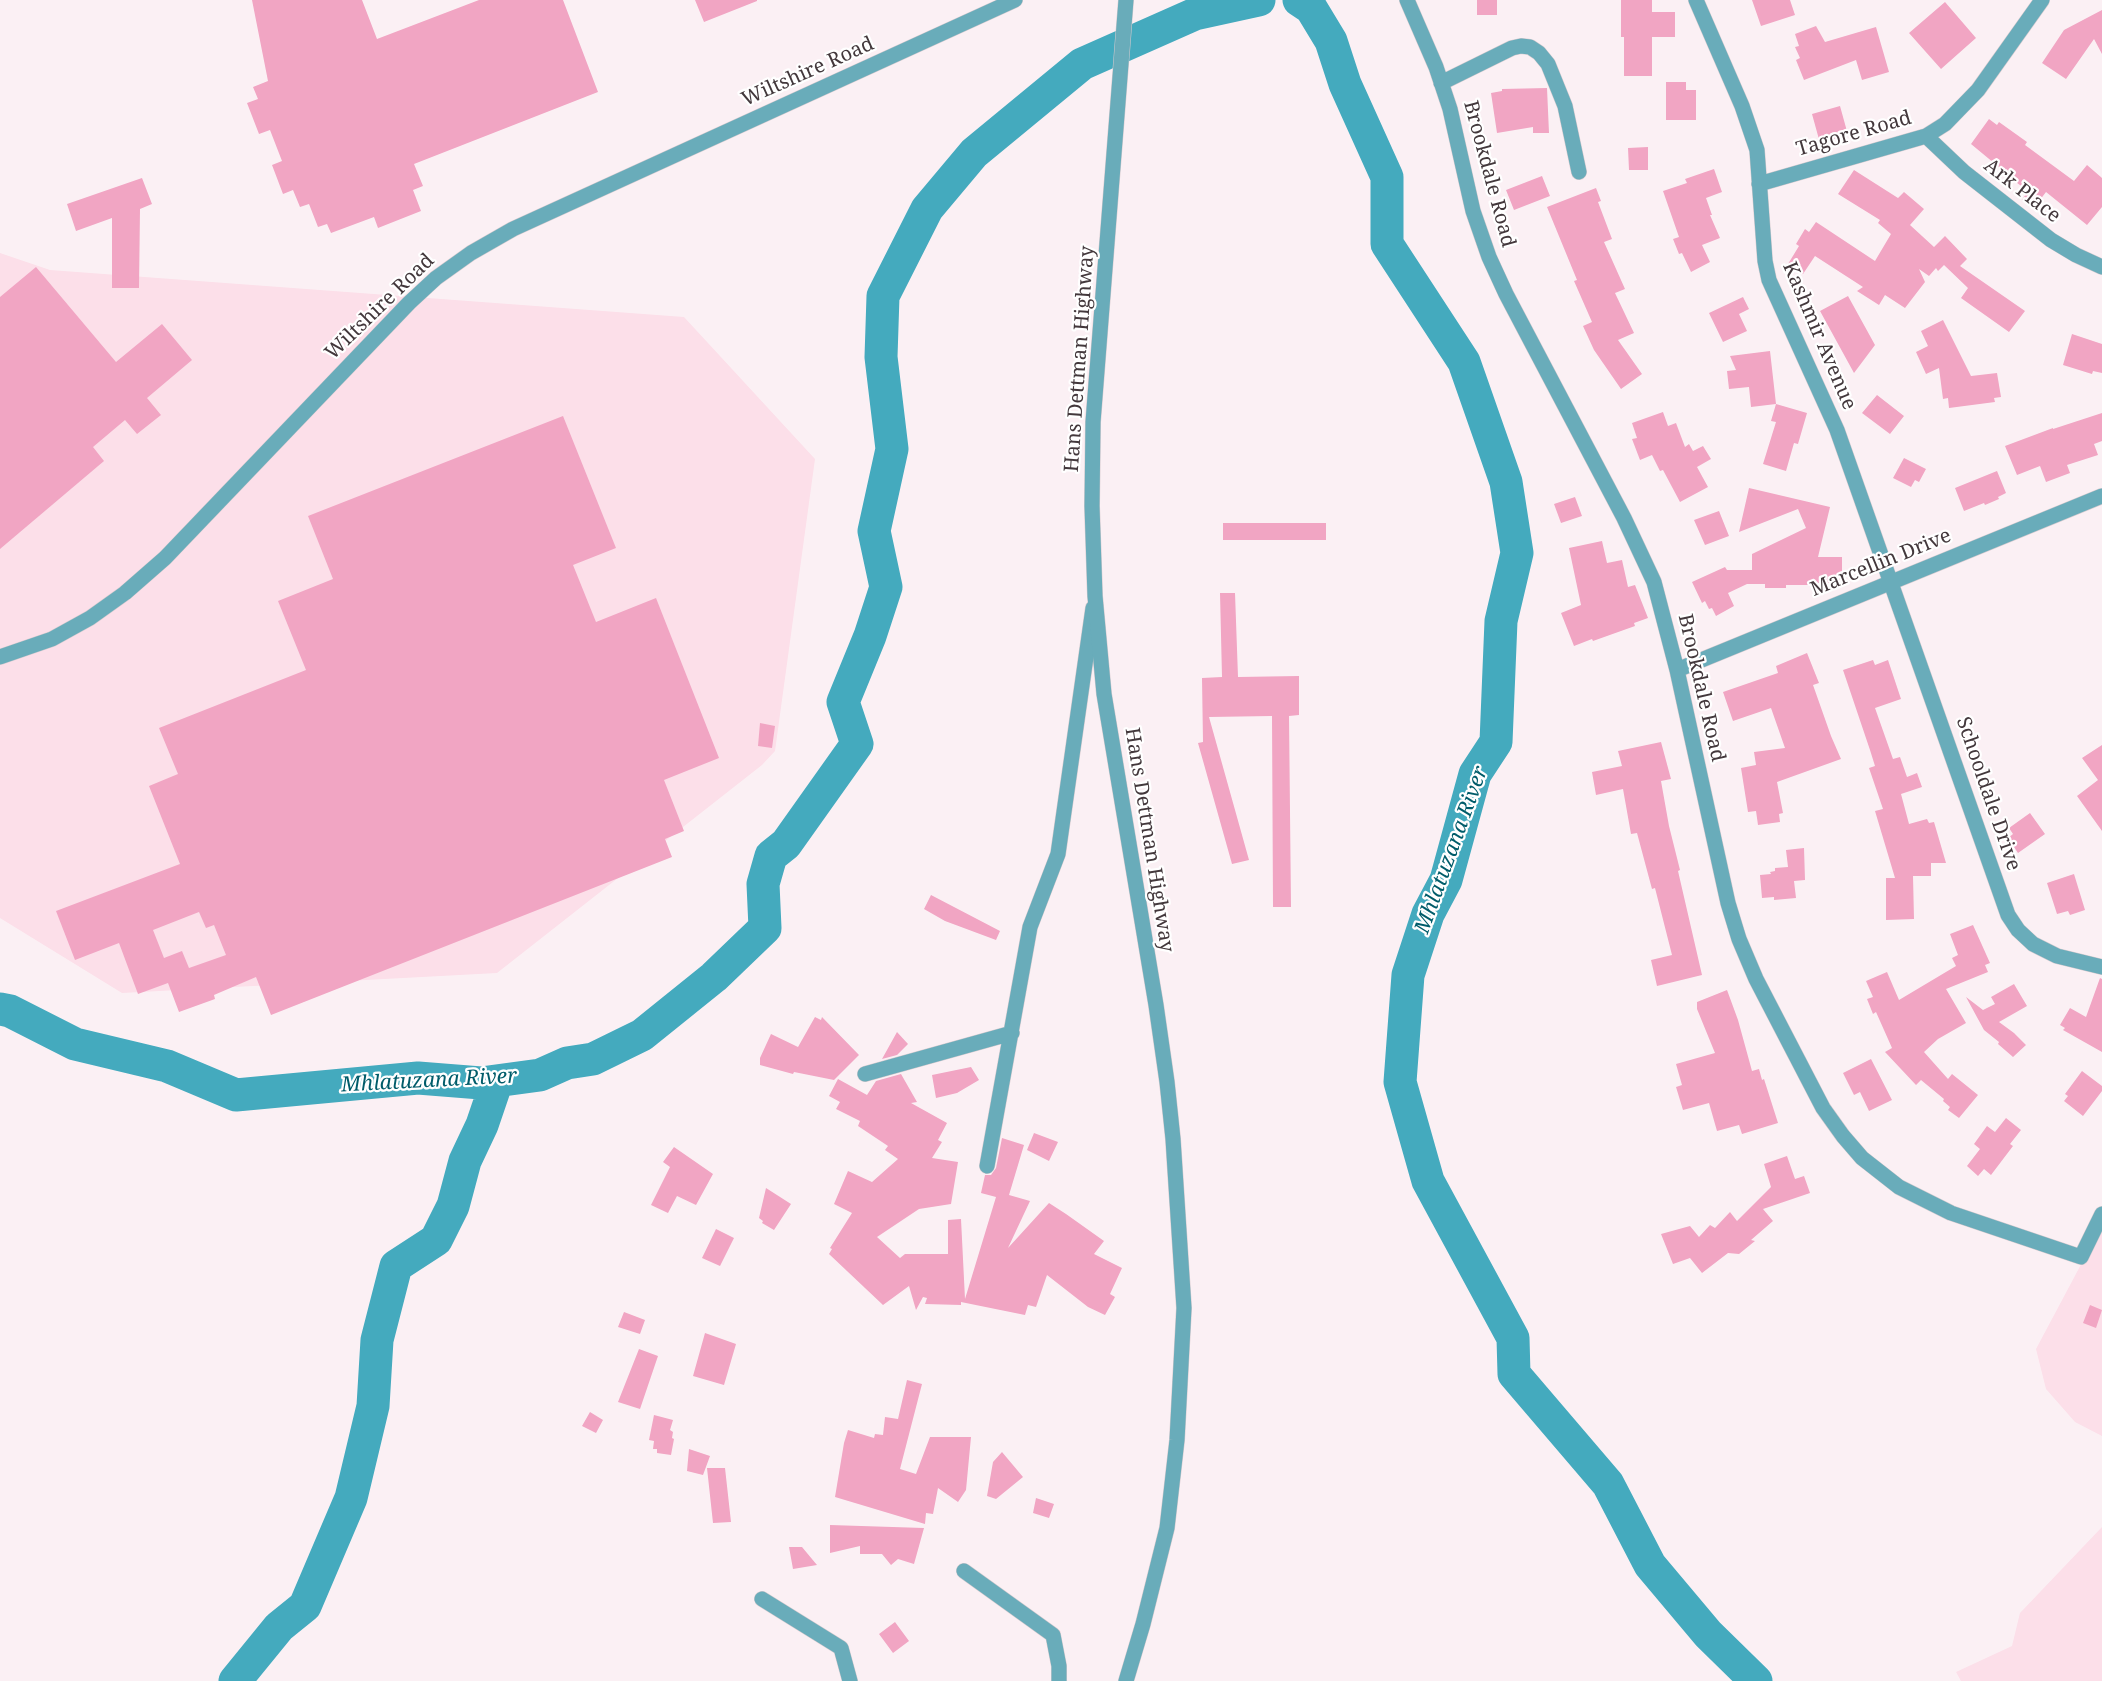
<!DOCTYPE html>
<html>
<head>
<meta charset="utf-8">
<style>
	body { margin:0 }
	canvas { display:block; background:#fbf0f4 }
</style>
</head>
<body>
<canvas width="2102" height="1681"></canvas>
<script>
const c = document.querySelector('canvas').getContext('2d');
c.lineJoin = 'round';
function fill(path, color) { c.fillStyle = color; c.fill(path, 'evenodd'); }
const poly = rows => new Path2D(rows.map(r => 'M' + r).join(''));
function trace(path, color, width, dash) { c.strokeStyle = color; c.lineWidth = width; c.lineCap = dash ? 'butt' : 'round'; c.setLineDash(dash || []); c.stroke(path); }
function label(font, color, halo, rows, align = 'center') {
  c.font = font + ' "Noto Serif",serif'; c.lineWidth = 4.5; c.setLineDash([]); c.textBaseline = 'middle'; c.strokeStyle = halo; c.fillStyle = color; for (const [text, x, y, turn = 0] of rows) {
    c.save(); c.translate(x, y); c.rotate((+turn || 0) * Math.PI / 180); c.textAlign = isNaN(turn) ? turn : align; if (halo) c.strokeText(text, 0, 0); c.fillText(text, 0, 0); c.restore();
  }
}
const built = poly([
	[0,253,50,270,684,317,815,459,775,751,762,765,497,973,122,993,0,918],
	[2102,1225,2102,1436,2075,1422,2046,1389,2036,1349],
	[2102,1527,2102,1681,1961,1681,1956,1672,2012,1646,2020,1613]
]);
const stream = poly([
	[1189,0,1206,12]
]);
const river = poly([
	[1299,0,1311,8,1331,41,1345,84,1387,177,1387,244,1464,362,1506,482,1517,553,1501,621,1496,742,1475,774,1446,880,1428,914,1408,975,1400,1082,1428,1181,1513,1338,1514,1374,1608,1484,1650,1565,1708,1634,1756,1681],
	[0,1009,10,1011,75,1044,167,1066,236,1095,418,1078,481,1083,540,1075,567,1063,593,1059,642,1035,714,977,765,928,763,884,771,856,786,844,857,744,843,702,870,636,886,587,874,531,892,449,881,357,883,296,927,209,974,153,1082,64,1195,14,1259,0],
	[235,1681,279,1627,305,1606,351,1498,373,1406,377,1340,396,1266,436,1240,453,1206,465,1161,482,1125,497,1081]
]);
const building = poly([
	[252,0,362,0,377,39,479,0,563,0,598,92,414,164,423,186,413,190,421,211,378,228,374,217,331,233,327,224,318,227,309,204,300,207,293,190,283,194,272,165,282,161,270,130,259,134,247,103,258,99,253,87,268,81],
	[695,0,757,0,757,1,704,22],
	[1477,0,1497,0,1497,15,1477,15],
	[1621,0,1652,0,1652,12,1675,12,1675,37,1652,37,1652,76,1624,76,1624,37,1621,37],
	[1752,0,1790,0,1795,15,1761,26],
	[1945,2,1976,38,1941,69,1909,33],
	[2102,10,2102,54,2094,39,2066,79,2042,63,2064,30],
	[1816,26,1825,42,1876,27,1889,72,1862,80,1856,60,1804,80,1796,60,1800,58,1795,47,1799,46,1795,34],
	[1666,82,1686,82,1686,90,1696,90,1696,120,1666,120],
	[1547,88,1549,133,1533,133,1533,127,1497,133,1491,93,1502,91,1502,89],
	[1840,106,1848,135,1820,143,1812,114],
	[1989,119,1997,125,1999,122,2027,142,2025,145,2074,181,2087,165,2102,178,2102,207,2087,225,2046,192,2033,209,2022,200,2028,191,2005,174,2006,173,1971,144],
	[1648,147,1648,170,1629,170,1628,148],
	[1714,169,1722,192,1706,198,1712,215,1710,215,1720,238,1702,245,1710,262,1691,272,1682,253,1679,254,1673,239,1679,237,1663,191,1687,183,1685,179],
	[1854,170,1898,198,1904,192,1924,209,1910,225,1934,247,1945,236,1967,259,1960,266,2025,311,2009,332,1961,298,1968,288,1944,265,1938,271,1936,268,1929,276,1919,269,1925,282,1905,308,1885,295,1879,305,1857,291,1863,287,1815,256,1803,274,1788,264,1799,246,1796,244,1805,229,1809,232,1816,222,1875,261,1891,234,1878,223,1880,220,1838,194],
	[1542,176,1550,196,1514,210,1506,190],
	[142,178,152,204,140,209,139,288,112,288,112,218,76,231,67,204],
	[1596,188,1601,201,1598,202,1612,239,1604,242,1625,289,1615,293,1634,333,1618,340,1642,374,1621,389,1594,350,1583,326,1592,322,1574,281,1577,280,1547,207],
	[36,267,116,362,162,324,192,360,147,398,161,415,137,434,125,420,93,447,104,461,0,549,0,297],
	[1848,296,1875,345,1854,373,1820,311],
	[1743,297,1749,309,1739,314,1747,331,1723,342,1709,313],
	[1943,320,1971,376,1997,373,2001,397,1994,398,1995,402,1949,408,1948,398,1943,399,1939,368,1926,374,1916,352,1928,346,1921,331],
	[2072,334,2102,344,2102,373,2093,371,2092,374,2063,365],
	[1770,351,1776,404,1751,407,1749,387,1729,389,1727,371,1736,370,1730,356],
	[1877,395,1904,416,1890,434,1862,413],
	[1776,404,1807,413,1798,444,1794,443,1786,471,1763,464,1776,422,1771,421],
	[1663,412,1668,426,1676,423,1685,447,1689,444,1693,451,1703,446,1711,459,1697,467,1708,487,1680,502,1663,470,1660,471,1652,455,1640,460,1632,439,1637,438,1632,423],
	[2102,413,2102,441,2094,444,2098,455,2067,465,2070,473,2046,482,2040,466,2017,475,2005,446,2053,428,2053,429],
	[563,416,616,548,573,565,596,622,656,598,719,758,664,780,684,831,665,839,672,857,271,1015,256,977,214,995,215,999,179,1012,168,983,138,994,119,943,75,960,56,911,180,864,149,786,178,774,159,728,306,670,278,601,333,579,308,516],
	[199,912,206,928,214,925,226,955,189,968,182,951,164,958,153,930],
	[1904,458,1926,469,1919,482,1915,480,1911,487,1893,478],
	[1997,471,2006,493,1998,497,1999,499,1985,505,1984,503,1964,511,1955,488],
	[1749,488,1830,507,1818,557,1842,557,1842,580,1834,580,1834,583,1811,583,1811,585,1786,585,1786,588,1765,588,1765,584,1747,584,1728,593,1734,606,1716,616,1712,608,1709,609,1705,601,1702,603,1692,582,1725,567,1727,570,1752,570,1752,554,1806,528,1798,509,1739,532],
	[1575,497,1582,516,1561,523,1554,504],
	[1719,511,1729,536,1705,545,1694,520],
	[1223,523,1326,523,1326,540,1223,540],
	[1602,541,1607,563,1622,560,1628,587,1635,585,1648,618,1634,623,1635,626,1593,641,1592,639,1574,646,1561,613,1581,605,1569,548],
	[1220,593,1235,593,1238,677,1299,676,1299,715,1289,716,1291,907,1273,907,1272,716,1209,717,1249,860,1232,864,1198,743,1203,742,1202,678,1222,677],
	[1807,653,1819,683,1813,685,1831,736,1841,759,1777,782,1783,813,1779,814,1780,822,1758,825,1756,811,1748,812,1741,768,1756,765,1754,752,1785,748,1771,708,1733,721,1723,692,1778,673,1776,666],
	[1873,660,1875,665,1888,660,1901,699,1875,708,1893,759,1900,757,1907,777,1917,773,1922,787,1901,794,1909,824,1927,819,1929,823,1934,822,1946,863,1931,863,1931,876,1913,876,1914,919,1886,920,1886,878,1895,878,1875,811,1883,809,1869,768,1875,766,1870,750,1843,670],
	[760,723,775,726,772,748,758,746],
	[1661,742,1671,779,1661,781,1669,826,1680,870,1678,871,1702,975,1657,986,1651,960,1672,955,1655,888,1652,889,1637,833,1631,834,1623,789,1596,795,1592,772,1622,766,1618,751],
	[2102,745,2102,831,2077,796,2098,780,2082,758],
	[2030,813,2045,834,2018,853,2008,838,2013,834,2009,828],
	[1804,848,1805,880,1794,881,1796,898,1774,900,1774,897,1762,898,1760,875,1771,874,1770,872,1775,871,1775,868,1788,867,1786,850],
	[2074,874,2085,910,2070,915,2068,911,2057,914,2047,883],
	[931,895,1000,931,996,940,945,921,924,909],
	[1973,925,1990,963,1985,965,1988,972,1946,989,1966,1023,1938,1039,1924,1052,1948,1079,1952,1074,1978,1095,1959,1118,1948,1110,1950,1107,1943,1101,1944,1099,1921,1080,1916,1085,1885,1052,1892,1048,1876,1012,1873,1014,1867,999,1873,997,1866,981,1887,972,1899,1000,1956,966,1952,958,1958,955,1950,934],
	[2100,978,2102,979,2102,1052,2063,1030,2065,1028,2060,1025,2070,1008,2086,1017],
	[2014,984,2027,1006,1999,1022,2014,1033,2026,1045,2013,1057,1998,1044,1999,1042,1984,1030,1966,997,1983,1010,1995,1004,1991,997],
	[1727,990,1738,1020,1752,1071,1759,1069,1762,1080,1764,1079,1778,1123,1742,1134,1739,1125,1717,1131,1709,1103,1683,1110,1676,1087,1682,1085,1676,1064,1715,1053,1697,1009,1697,1002],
	[815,1017,821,1020,822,1017,859,1055,834,1080,794,1072,793,1074,760,1065,760,1058,771,1034,798,1047],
	[897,1032,908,1044,897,1055,882,1059],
	[1871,1059,1892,1100,1869,1111,1860,1092,1854,1095,1843,1073],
	[971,1067,979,1080,957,1093,936,1098,932,1075],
	[2082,1071,2102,1086,2102,1091,2083,1116,2064,1101,2068,1096,2065,1094],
	[901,1074,917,1102,911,1103,947,1123,938,1140,942,1142,932,1158,958,1162,951,1204,919,1209,877,1237,900,1258,905,1254,948,1254,948,1220,961,1219,965,1299,996,1197,981,1193,985,1175,991,1175,996,1168,1002,1138,1024,1145,1009,1195,1030,1201,1008,1248,1049,1203,1066,1214,1104,1241,1094,1254,1122,1268,1110,1294,1115,1297,1105,1315,1088,1307,1047,1275,1036,1307,1028,1305,1025,1315,961,1302,961,1305,925,1304,927,1298,923,1297,916,1310,909,1286,883,1305,829,1254,832,1249,830,1248,852,1213,834,1204,848,1171,872,1182,898,1159,885,1150,888,1146,858,1126,860,1121,836,1109,840,1102,829,1096,838,1079,867,1095,876,1081],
	[2006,1118,2021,1130,2010,1144,2013,1146,1991,1175,1984,1169,1978,1176,1967,1166,1980,1149,1974,1144,1987,1126,1995,1132],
	[1034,1133,1058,1142,1049,1161,1027,1150],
	[674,1147,713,1174,696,1205,677,1196,668,1213,651,1205,670,1167,663,1162],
	[1787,1156,1795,1179,1804,1176,1810,1193,1763,1209,1773,1221,1751,1240,1755,1241,1739,1254,1728,1253,1702,1273,1690,1258,1673,1264,1661,1234,1690,1226,1699,1237,1710,1225,1715,1228,1730,1212,1737,1221,1771,1187,1764,1164],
	[766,1188,791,1204,774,1230,762,1223,763,1221,759,1218],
	[716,1229,734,1238,720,1266,702,1258],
	[2090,1305,2102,1310,2096,1328,2083,1323],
	[624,1312,645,1320,640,1334,618,1327],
	[705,1333,736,1344,724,1385,693,1376],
	[639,1349,658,1356,640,1409,618,1402],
	[907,1380,922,1384,900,1469,916,1474,930,1437,971,1437,966,1490,958,1502,938,1488,933,1514,926,1513,925,1524,835,1497,844,1443,848,1430,874,1438,875,1434,883,1435,885,1417,898,1419],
	[590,1412,603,1420,596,1433,582,1426],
	[654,1415,673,1420,670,1430,673,1432,672,1438,674,1439,671,1455,657,1453,657,1449,653,1449,654,1441,649,1440],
	[689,1449,710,1456,703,1475,687,1471],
	[1002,1452,1023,1477,996,1499,987,1496,993,1462],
	[707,1468,725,1468,731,1522,713,1523],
	[1036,1498,1054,1504,1049,1518,1033,1513],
	[830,1525,924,1528,914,1564,898,1559,891,1565,882,1554,860,1554,860,1546,830,1553],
	[789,1547,802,1547,817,1565,793,1569],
	[895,1622,909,1641,893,1653,879,1634]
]);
const minor = poly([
	[1407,0,1436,67,1450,109,1473,211,1489,257,1506,294,1624,518,1654,582,1677,670,1728,903,1739,939,1756,979,1823,1108,1843,1136,1862,1158,1899,1187,1951,1213,2081,1257,2102,1214],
	[1696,0,1742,106,1757,150,1765,261,1769,280,1837,430,2008,915,2018,930,2033,944,2057,956,2102,967],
	[1441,83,1512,48,1521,46,1530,47,1539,53,1548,64,1565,106,1579,172],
	[1926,136,1964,172,2051,240,2076,255,2102,267],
	[1759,184,1926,136,1945,124,1978,90,2042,0],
	[1677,670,2102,496],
	[865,1074,1012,1033],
	[987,1166,1030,927,1058,854,1093,608],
	[964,1571,1053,1635,1059,1666,1059,1681],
	[762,1599,841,1648,850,1681]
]);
const tertiary = poly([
	[0,657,52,639,90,618,125,593,165,558,409,303,436,278,471,253,513,229,1015,0],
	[1126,1681,1143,1624,1167,1528,1177,1440,1184,1308,1173,1139,1167,1082,1156,1005,1104,694,1095,596,1092,506,1093,422,1126,0]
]);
const streetNames = [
	["Wiltshire Road",808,72,-24],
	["Tagore Road",1854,134,-16],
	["Brookdale Road",1489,174,75],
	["Ark Place",2022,191,38],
	["Wiltshire Road",380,307,-44],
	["Kashmir Avenue",1819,336,67],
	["Hans Dettman Highway",1080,359,-86],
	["Marcellin Drive",1881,563,-22],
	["Brookdale Road",1701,688,77],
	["Schooldale Drive",1988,794,71],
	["Hans Dettman Highway",1149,840,81]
];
const waterNames = [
	["Mhlatuzana River",1452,850,-70],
	["Mhlatuzana River",429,1081,-3]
];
fill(built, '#fcdfe9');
trace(stream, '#448897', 5);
trace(river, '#44aabe', 33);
fill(building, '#f1a5c3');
trace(minor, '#d6cbcf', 16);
trace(tertiary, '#d6cbcf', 16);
trace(minor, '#69acba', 15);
trace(tertiary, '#69acba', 15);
label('20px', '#43383c', '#fff', streetNames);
label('italic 21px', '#005c6a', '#fff', waterNames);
</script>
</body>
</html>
